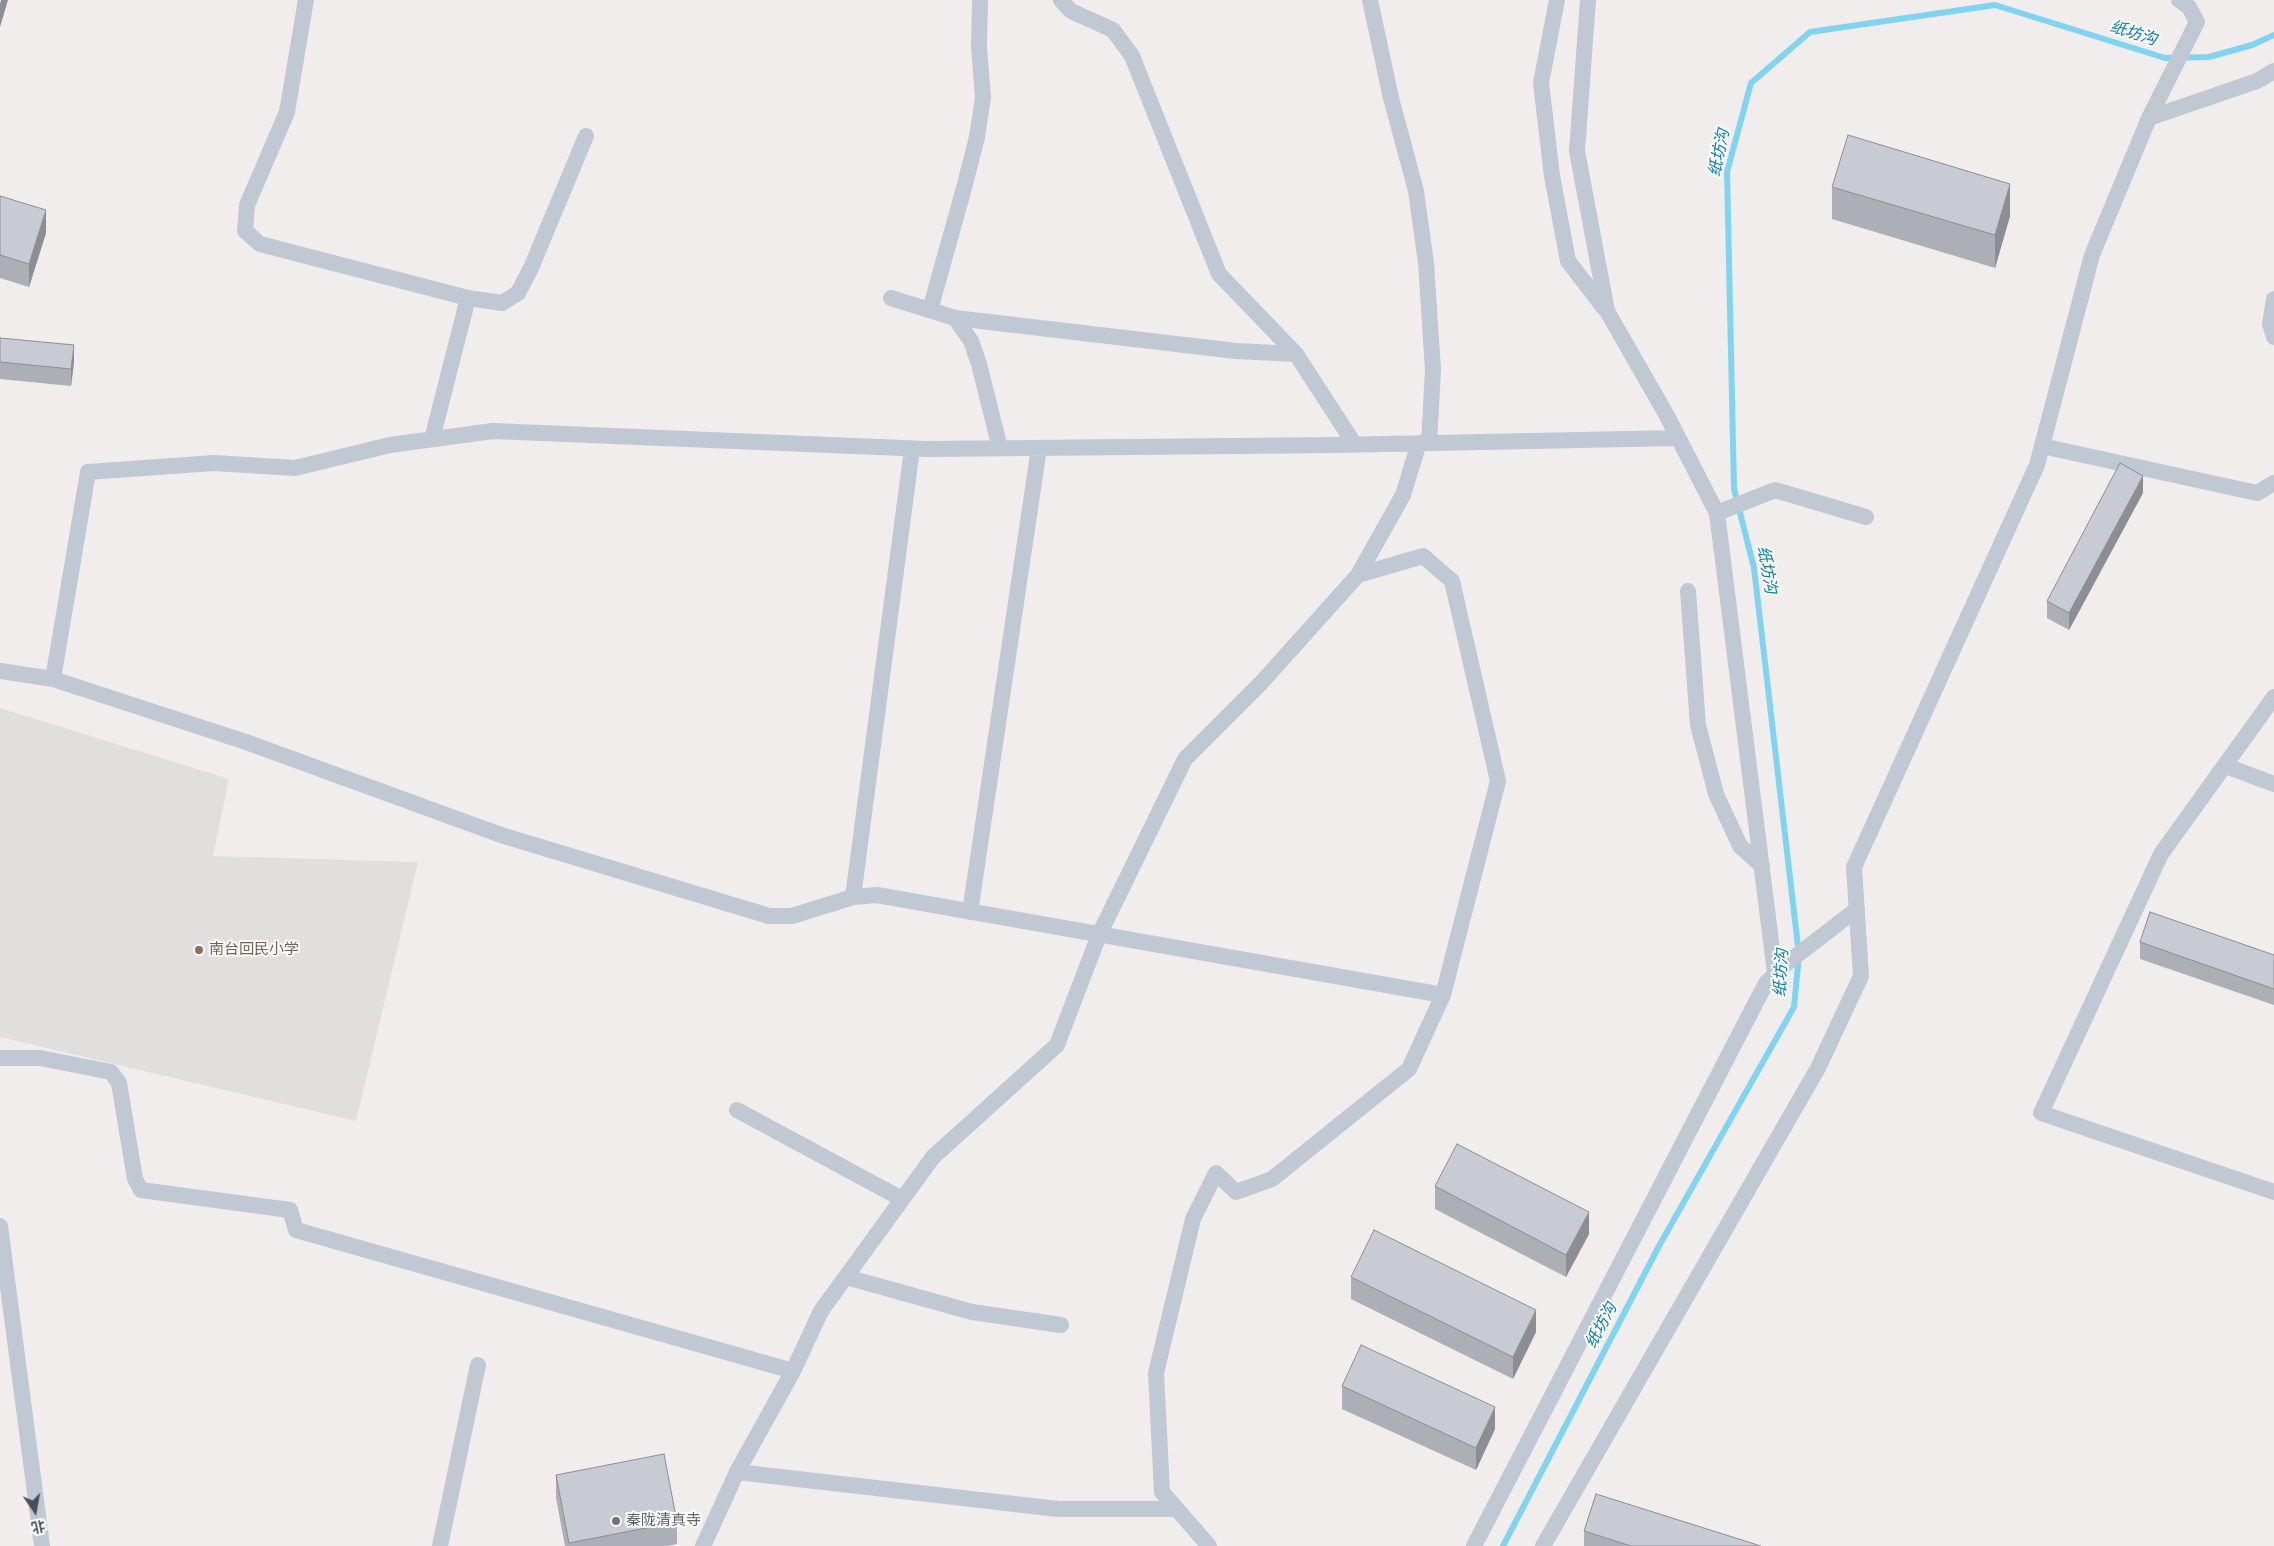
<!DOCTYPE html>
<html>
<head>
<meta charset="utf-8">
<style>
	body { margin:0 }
	#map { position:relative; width:2274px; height:1546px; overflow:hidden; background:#f0edec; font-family:"Sofia Sans Condensed","Noto Sans SC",sans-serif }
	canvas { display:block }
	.north { position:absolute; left:10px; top:1486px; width:50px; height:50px; -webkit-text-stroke:4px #fff; paint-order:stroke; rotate:168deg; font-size:14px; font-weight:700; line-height:20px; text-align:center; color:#444f5b }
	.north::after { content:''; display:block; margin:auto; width:18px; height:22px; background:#444f5b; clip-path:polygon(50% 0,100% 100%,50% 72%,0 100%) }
</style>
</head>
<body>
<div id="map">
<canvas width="2274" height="1546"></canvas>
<div class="north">北</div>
</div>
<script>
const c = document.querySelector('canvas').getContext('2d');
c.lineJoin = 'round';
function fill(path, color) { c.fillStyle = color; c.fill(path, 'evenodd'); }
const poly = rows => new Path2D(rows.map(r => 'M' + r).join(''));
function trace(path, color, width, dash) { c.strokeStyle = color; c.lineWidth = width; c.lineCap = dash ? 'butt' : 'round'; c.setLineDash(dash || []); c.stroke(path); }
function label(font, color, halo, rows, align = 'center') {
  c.font = font + ' "Sofia Sans Condensed","Noto Sans SC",sans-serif'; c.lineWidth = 4; c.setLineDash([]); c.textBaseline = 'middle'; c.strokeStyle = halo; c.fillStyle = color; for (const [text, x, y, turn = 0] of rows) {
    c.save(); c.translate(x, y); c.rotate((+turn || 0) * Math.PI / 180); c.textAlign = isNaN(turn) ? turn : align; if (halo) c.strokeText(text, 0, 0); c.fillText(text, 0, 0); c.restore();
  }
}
const education = poly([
	[0,708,229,779,213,856,418,862,356,1121,0,1037]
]);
const stream = poly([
	[1503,1546,1659,1246,1794,1007,1799,955,1754,568,1734,489,1727,172,1751,83,1810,32,1995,5,2165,58,2209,57,2252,45,2274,35]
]);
const minor = poly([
	[306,0,287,112,247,205,245,231,260,244,468,298,502,303,518,293,531,268,586,136],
	[1061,0,1071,11,1113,30,1132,56,1219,274,1296,354,1355,445],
	[1370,0,1391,98,1416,191,1426,263,1433,370,1429,443],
	[1557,0,1541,83,1552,176,1568,261,1605,309],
	[1588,0,1577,151,1607,311,1666,414,1717,513],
	[2149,118,2257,81,2274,71],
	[891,298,955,318,1236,351,1296,354],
	[2274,299,2270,324,2274,337],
	[930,310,964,188,977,137,983,98,979,47,980,0],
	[955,318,971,341,979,364,1000,448],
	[432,439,468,298],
	[2042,446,2257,493,2274,483],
	[1688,591,1698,725,1716,794,1740,846,1762,866],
	[0,671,53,679,246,742,501,835,769,916,792,916,853,897,877,895,1443,995,1498,781,1452,581,1423,556,1358,575],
	[53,679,88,472,214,463,295,468,390,445,493,431,927,449,1335,445,1678,438],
	[2274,697,2161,854,2041,1113,2274,1192],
	[2226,766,2274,784],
	[853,897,912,449],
	[970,912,1039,448],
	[1775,973,1717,513,1775,490,1866,517],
	[0,1058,40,1058,111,1072,119,1083,135,1179,141,1190,290,1210,296,1230,793,1371],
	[737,1110,902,1199],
	[0,1226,42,1546],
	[846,1277,972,1312,1061,1325],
	[737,1472,1058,1509,1177,1509],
	[440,1546,478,1365],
	[703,1546,737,1472,793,1371,821,1311,933,1157,1057,1045,1099,935,1185,759,1261,683,1358,575,1403,495,1419,443],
	[1209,1546,1162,1492,1156,1373,1193,1219,1216,1173,1236,1192,1272,1179,1409,1069,1443,995],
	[1474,1546,1766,983,1787,963,1857,909],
	[1543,1546,1818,1068,1861,976,1854,867,2037,465,2092,255,2149,118,2197,22,2189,7,2179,0]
]);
const wall = poly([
	[1832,187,2010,216,1995,268,1832,219],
	[0,196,46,233,29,287,0,278],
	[0,338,74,362,71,386,0,379],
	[2143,493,2069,630,2047,618,2047,601],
	[2140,942,2274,955,2274,1005,2140,959],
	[1435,1186,1589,1234,1566,1277,1435,1209],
	[1351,1277,1536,1332,1513,1379,1351,1299],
	[1342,1386,1495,1429,1476,1470,1342,1409],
	[556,1475,677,1522,677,1544,667,1546,565,1546,556,1498],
	[1584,1531,1761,1546,1584,1546]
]);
const shadedWall = poly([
	[1,0,8,0,0,27,0,4],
	[2010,184,2010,216,1995,268,1995,235],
	[46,210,46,233,29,287,29,264],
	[74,345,74,362,71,386,71,369],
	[2143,476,2143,493,2069,630,2069,613],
	[1589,1212,1589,1234,1566,1277,1566,1255],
	[1536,1310,1536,1332,1513,1379,1513,1357],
	[1495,1407,1495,1429,1476,1470,1476,1448]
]);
const building = poly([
	[1848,135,2010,184,1995,235,1832,187,1848,135],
	[0,196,46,210,29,264,0,255,0,196],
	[0,338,74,345,71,369,0,362,0,338],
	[2120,463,2143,476,2069,613,2047,601,2120,463],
	[2150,912,2274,955,2274,989,2140,942,2150,912],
	[1457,1144,1589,1212,1566,1255,1435,1186,1457,1144],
	[1374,1230,1536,1310,1513,1357,1351,1277,1374,1230],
	[1361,1345,1495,1407,1476,1448,1342,1386,1361,1345],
	[664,1454,677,1522,569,1543,556,1475,664,1454],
	[1596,1494,1761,1546,1631,1546,1584,1531,1596,1494]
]);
const markers = [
	[199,950,5,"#8d6e63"],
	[616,1521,5,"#6b7280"]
];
const educationNames = [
	["南台回民小学",209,950]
];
const worshipNames = [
	["秦陇清真寺",626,1521]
];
const waterNames = [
	["纸坊沟",2133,34,17],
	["纸坊沟",1720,153,-79],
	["纸坊沟",1766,570,80],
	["纸坊沟",1782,973,-87],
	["纸坊沟",1602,1326,-62]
];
fill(education, '#e1dede');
trace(stream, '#80d4f2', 6);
trace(minor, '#bfc8d3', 16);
fill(wall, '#acafb5');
fill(shadedWall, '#8c8e94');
fill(building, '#c8cbd3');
trace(building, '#8c8e94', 1);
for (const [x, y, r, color] of markers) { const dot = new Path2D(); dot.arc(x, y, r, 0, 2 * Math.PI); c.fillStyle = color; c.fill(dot); trace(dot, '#fff', 2); }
label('15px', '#785e54', '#fff', educationNames, 'left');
label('15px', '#5b616d', '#fff', worshipNames, 'left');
label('italic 16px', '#037da8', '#fff', waterNames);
</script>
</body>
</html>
